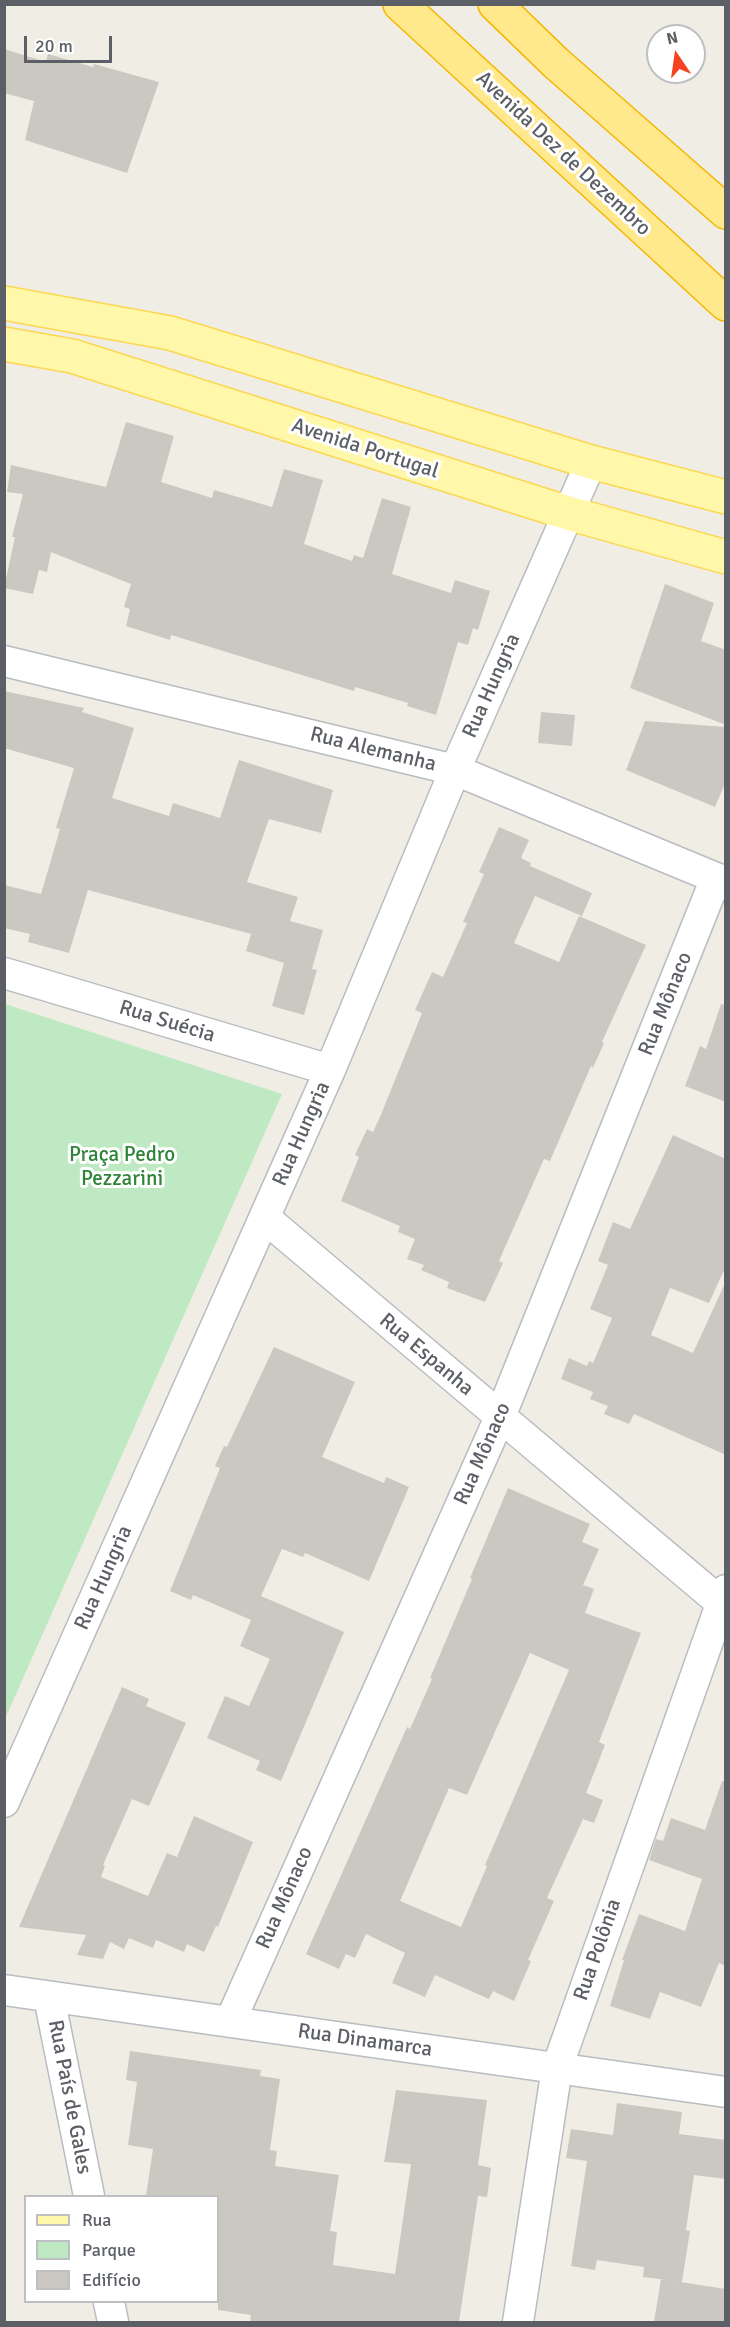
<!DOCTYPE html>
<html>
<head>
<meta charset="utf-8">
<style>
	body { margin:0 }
	#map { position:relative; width:730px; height:2327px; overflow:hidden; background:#f0eee4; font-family:Signika,sans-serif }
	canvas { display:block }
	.frame { position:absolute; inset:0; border:6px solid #5c6066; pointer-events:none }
	.legend { position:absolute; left:24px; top:2195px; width:195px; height:108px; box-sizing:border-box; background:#fff; border:2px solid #bebfc2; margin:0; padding:8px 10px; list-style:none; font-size:18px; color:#5c6066 }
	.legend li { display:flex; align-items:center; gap:12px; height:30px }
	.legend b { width:30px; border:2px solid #bebfc2 }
	.north { position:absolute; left:646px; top:24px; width:60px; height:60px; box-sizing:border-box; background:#fff; border:2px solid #bebfc2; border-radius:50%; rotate:347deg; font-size:16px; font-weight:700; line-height:24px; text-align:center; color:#5c6066 }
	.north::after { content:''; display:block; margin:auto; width:21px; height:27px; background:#f74123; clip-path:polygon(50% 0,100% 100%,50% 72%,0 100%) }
	.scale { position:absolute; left:24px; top:36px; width:88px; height:27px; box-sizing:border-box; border:3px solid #5c6066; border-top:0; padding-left:8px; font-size:18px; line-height:21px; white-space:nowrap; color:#5c6066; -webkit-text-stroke:4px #fff; paint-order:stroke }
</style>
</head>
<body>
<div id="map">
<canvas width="730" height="2327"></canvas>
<div class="frame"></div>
<ul class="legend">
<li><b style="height:8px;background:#fff7aa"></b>Rua</li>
<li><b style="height:16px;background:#bfe9c2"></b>Parque</li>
<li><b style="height:16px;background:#cbc8c1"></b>Edifício</li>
</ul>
<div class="north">N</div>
<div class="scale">20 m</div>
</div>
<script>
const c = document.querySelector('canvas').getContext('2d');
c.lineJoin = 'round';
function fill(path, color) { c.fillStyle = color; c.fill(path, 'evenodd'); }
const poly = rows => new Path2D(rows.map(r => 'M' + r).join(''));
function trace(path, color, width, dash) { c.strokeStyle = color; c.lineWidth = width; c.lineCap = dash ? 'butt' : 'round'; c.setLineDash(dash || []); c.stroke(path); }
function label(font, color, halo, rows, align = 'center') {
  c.font = font + ' Signika,sans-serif'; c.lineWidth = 6; c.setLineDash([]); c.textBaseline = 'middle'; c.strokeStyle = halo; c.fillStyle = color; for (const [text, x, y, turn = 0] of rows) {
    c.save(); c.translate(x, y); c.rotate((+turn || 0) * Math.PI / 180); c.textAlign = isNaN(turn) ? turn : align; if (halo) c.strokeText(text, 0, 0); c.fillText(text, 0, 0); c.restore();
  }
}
const green = poly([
	[5,1004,282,1094,5,1719,4,1004]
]);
const building = poly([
	[4,49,46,62,48,54,93,67,94,64,159,82,127,173,25,140,34,101,4,93],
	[126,422,174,436,161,482,212,498,214,490,272,507,284,469,323,480,304,544,352,561,354,555,363,558,382,498,411,507,392,574,451,593,455,580,490,591,478,630,473,628,468,645,458,642,436,715,407,706,408,703,355,687,354,691,171,635,170,640,126,626,130,609,124,607,131,584,51,552,47,572,39,570,33,594,4,588,15,537,12,537,23,494,7,492,11,465,106,487],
	[665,584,714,603,701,641,726,650,726,725,630,688],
	[4,691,84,708,82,712,134,728,112,798,169,816,173,803,220,818,239,760,333,790,321,833,269,819,247,882,298,897,290,921,323,930,312,969,317,970,304,1015,272,1006,284,963,246,951,251,934,88,890,69,953,28,942,30,934,4,928,4,885,41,894,60,829,56,828,74,768,4,748],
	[541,712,575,715,572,746,538,743],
	[645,721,726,727,726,781,715,807,626,770],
	[499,827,529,840,521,858,531,863,530,866,592,893,582,916,535,896,514,943,559,962,579,916,646,945,602,1042,604,1043,593,1068,591,1066,550,1161,544,1159,499,1261,503,1263,485,1302,447,1288,449,1282,421,1270,424,1265,407,1259,415,1239,398,1232,400,1226,341,1201,359,1157,355,1155,367,1129,373,1132,380,1117,422,1013,415,1010,432,972,443,977,467,923,463,922,484,874,479,872],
	[721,1004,726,1005,726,1102,685,1086,700,1046,706,1049],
	[673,1135,726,1159,726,1266,709,1303,670,1288,651,1335,693,1353,726,1281,726,1455,634,1414,629,1424,604,1414,608,1406,590,1399,593,1392,561,1379,569,1358,587,1366,589,1361,593,1363,612,1318,590,1309,608,1265,598,1261,613,1222,630,1229],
	[274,1347,355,1382,322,1457,384,1483,386,1477,409,1487,369,1581,305,1553,303,1557,282,1549,261,1596,344,1632,281,1781,256,1770,260,1761,207,1738,225,1696,249,1706,270,1659,240,1646,251,1620,193,1595,191,1600,170,1591,220,1468,215,1466,224,1446,227,1447],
	[508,1488,590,1524,582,1542,599,1549,583,1585,594,1589,585,1613,641,1633,599,1742,605,1745,586,1793,603,1800,594,1823,583,1819,547,1898,554,1901,528,1960,531,1961,514,2001,493,1991,489,1999,435,1975,425,1997,392,1983,405,1953,366,1934,355,1958,346,1954,339,1969,306,1954,407,1727,410,1729,432,1679,430,1678,472,1579,470,1578],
	[530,1653,569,1670,485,1865,487,1866,461,1927,400,1901,449,1788,467,1795],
	[122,1687,149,1699,146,1706,186,1723,149,1806,132,1799,103,1865,105,1866,101,1877,148,1896,167,1853,177,1857,194,1816,253,1842,218,1927,216,1926,204,1952,187,1944,184,1952,156,1940,153,1948,129,1938,124,1949,110,1942,103,1959,77,1955,86,1935,19,1927],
	[722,1781,726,1781,726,1966,719,1963,701,2007,660,1992,650,2019,610,2006,624,1960,622,1960,639,1914,685,1931,702,1879,649,1860,656,1839,663,1841,671,1818,705,1830],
	[130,2051,261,2070,260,2076,280,2079,270,2150,277,2151,275,2166,339,2175,330,2231,337,2232,333,2265,395,2274,411,2164,384,2162,396,2090,487,2100,478,2165,491,2168,487,2197,478,2196,459,2322,250,2322,251,2315,218,2310,218,2196,146,2196,153,2149,128,2145,137,2082,126,2080],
	[617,2103,682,2112,679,2134,726,2140,726,2179,694,2175,686,2230,690,2231,682,2282,643,2277,644,2267,597,2260,595,2270,571,2266,587,2161,566,2158,571,2129,613,2135],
	[661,2279,726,2289,726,2322,654,2322]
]);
const street = poly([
	[4,661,455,770,716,878,726,885],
	[4,973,330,1070],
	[265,1218,726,1607],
	[4,1802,330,1070,455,770,591,462],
	[4,1990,726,2092],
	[49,1997,89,2196],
	[230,2022,500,1417,716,878],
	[109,2302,113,2322],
	[518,2322,557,2068,726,1590]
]);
const primary = poly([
	[4,303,170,333,591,462,726,497],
	[4,344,72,356,568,513,726,557]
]);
const highway = poly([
	[400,4,726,304],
	[495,4,556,63,726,212]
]);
const streetNames = [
	["Avenida Dez de Dezembro",563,154,43],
	["Avenida Portugal",365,449,18],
	["Rua Hungria",492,686,-66],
	["Rua Alemanha",373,750,14],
	["Rua Mônaco",666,1004,-68],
	["Rua Suécia",167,1022,17],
	["Rua Hungria",302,1134,-66],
	["Rua Espanha",426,1355,40],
	["Rua Mônaco",483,1454,-66],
	["Rua Hungria",104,1578,-66],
	["Rua Mônaco",285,1898,-66],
	["Rua Polônia",598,1950,-71],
	["Rua Dinamarca",365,2041,8],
	["Rua País de Gales",69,2097,79]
];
const parkNames = [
	["Praça Pedro",122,1155],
	["Pezzarini",122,1179]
];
fill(green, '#bfe9c2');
fill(building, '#cbc8c1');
trace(street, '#b9bcc1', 33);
trace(primary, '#fcd751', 36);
trace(highway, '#f4b700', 36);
trace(street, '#fff', 30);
trace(primary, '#fff7aa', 33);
trace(highway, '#ffe98c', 33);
label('21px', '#5c6066', '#fff', streetNames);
label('21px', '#2e8437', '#fff', parkNames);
</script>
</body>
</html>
